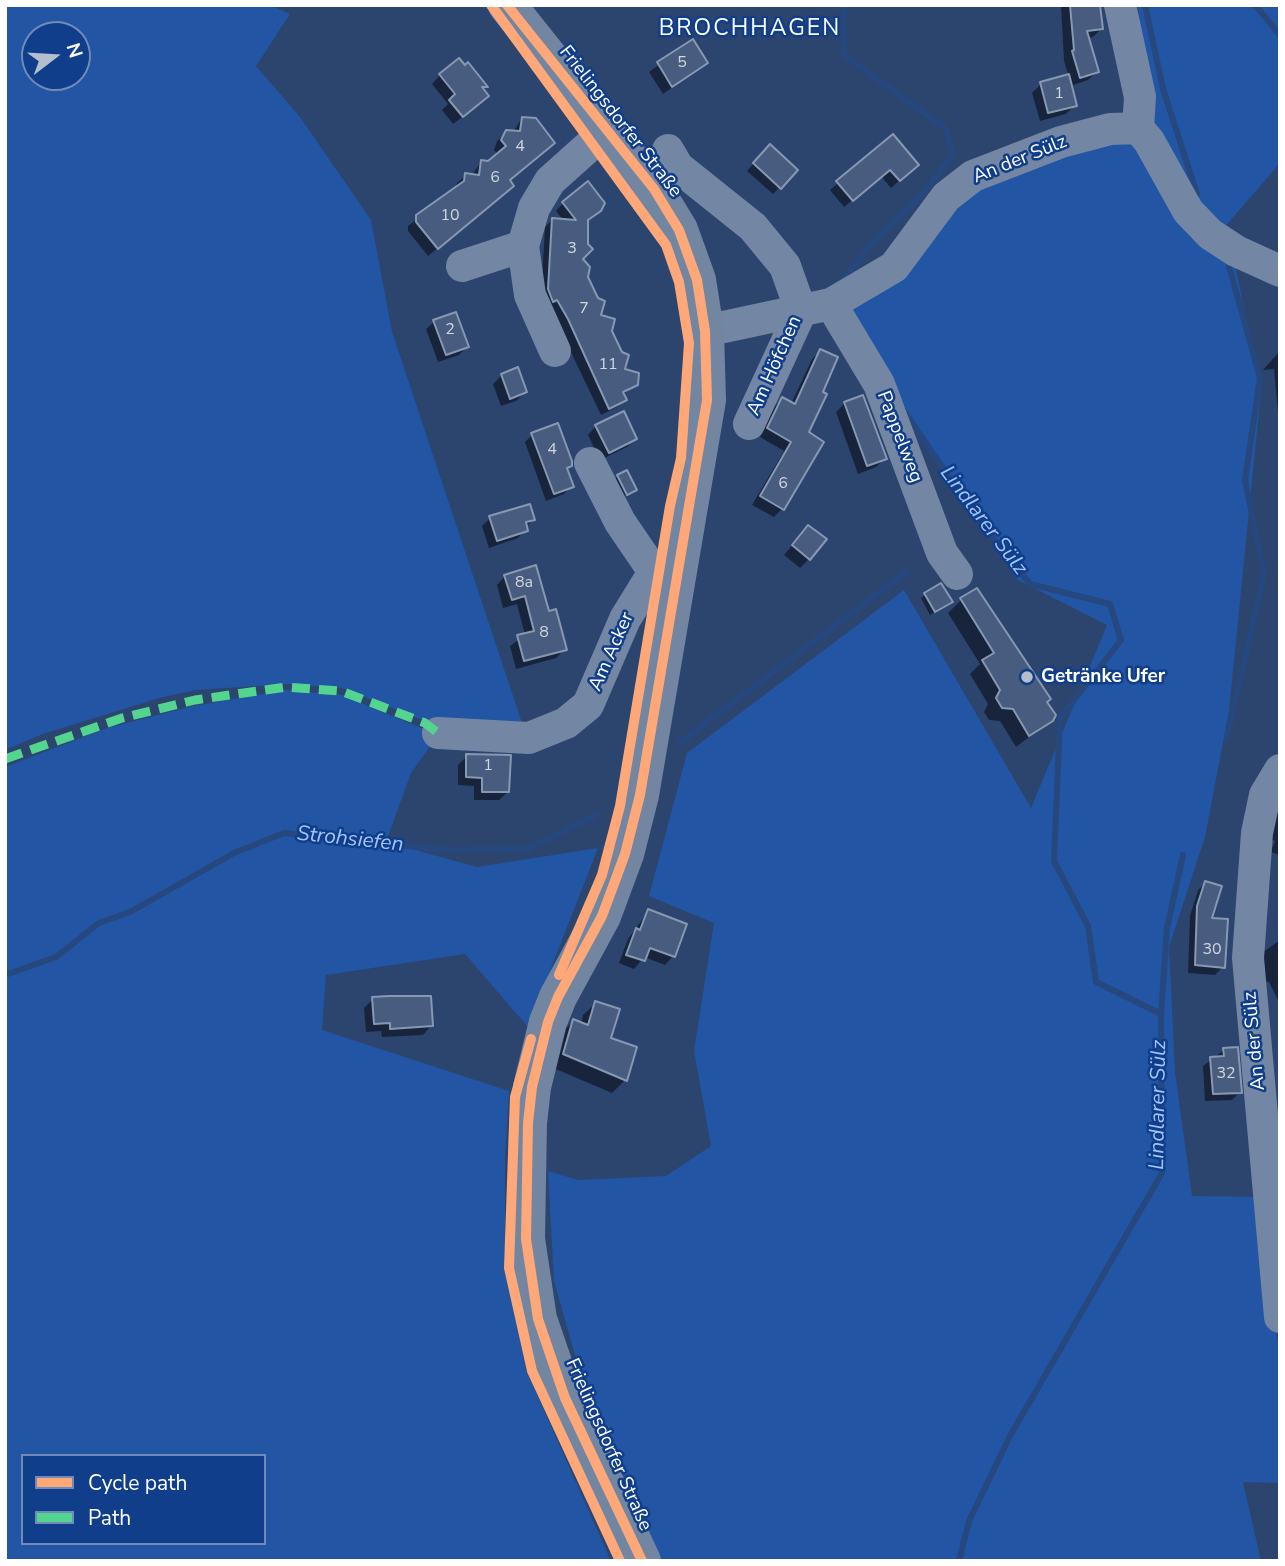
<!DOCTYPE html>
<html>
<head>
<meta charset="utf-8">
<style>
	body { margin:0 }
	#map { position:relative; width:1285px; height:1566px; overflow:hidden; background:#2c456f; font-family:"Nunito Sans",sans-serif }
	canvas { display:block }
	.frame { position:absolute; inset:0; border:7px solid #fff; pointer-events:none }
	.legend { position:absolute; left:21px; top:1454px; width:245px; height:91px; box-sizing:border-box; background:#103e8b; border:2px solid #708bb9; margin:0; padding:9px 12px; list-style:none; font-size:21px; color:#fff }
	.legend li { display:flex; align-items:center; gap:14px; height:35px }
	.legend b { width:35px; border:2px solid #708bb9 }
	.north { position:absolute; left:21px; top:21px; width:70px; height:70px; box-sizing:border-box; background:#103e8b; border:2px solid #708bb9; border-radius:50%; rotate:73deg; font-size:19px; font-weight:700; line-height:28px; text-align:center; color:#fff }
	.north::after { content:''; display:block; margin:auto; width:24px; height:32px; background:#b5becd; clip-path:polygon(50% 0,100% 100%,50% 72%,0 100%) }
</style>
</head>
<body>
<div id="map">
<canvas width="1285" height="1566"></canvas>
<div class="frame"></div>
<ul class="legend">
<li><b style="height:9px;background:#fea87a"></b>Cycle path</li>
<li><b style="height:9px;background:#53d58f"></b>Path</li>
</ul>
<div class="north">N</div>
</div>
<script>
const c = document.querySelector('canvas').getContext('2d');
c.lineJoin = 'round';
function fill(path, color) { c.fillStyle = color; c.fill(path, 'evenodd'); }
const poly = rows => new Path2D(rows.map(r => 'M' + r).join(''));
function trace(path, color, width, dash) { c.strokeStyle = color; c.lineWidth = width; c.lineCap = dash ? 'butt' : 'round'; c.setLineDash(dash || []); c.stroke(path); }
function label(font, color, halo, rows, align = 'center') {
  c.font = font + ' "Nunito Sans",sans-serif'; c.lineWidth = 5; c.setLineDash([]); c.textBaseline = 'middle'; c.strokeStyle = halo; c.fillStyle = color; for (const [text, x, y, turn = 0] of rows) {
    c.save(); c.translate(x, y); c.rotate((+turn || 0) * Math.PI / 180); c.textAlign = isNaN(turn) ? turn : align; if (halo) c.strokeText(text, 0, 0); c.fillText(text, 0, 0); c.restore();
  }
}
const green = poly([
	[5,5,269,5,290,14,256,66,300,117,371,220,392,332,525,732,438,729,425,721,342,688,287,684,196,690,159,698,43,734,5,750],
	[35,35,77,35,77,77,35,77],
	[1138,5,1280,5,1280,163,1222,230,1199,209,1149,117],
	[1130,140,1234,260,1261,391,1229,711,1205,837,1169,947,1175,1072,1192,1196,1259,1197,1280,1358,1280,1483,1243,1482,1261,1561,656,1561,595,1426,554,1281,548,1171,578,1180,666,1176,711,1146,694,1051,714,923,649,896,687,753,904,590,1031,808,1107,625,1018,580,839,308,949,201,1062,146],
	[286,690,342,695,438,735,411,773,386,842,477,867,598,848,528,1027,465,954,326,975,322,1030,509,1091,505,1157,505,1268,526,1370,611,1561,5,1561,5,767,107,728,193,706],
	[23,1456,264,1456,264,1543,23,1543]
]);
const shadow = poly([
	[1061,5,1097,5,1101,29,1093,37,1087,38,1097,72,1088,80,1070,86,1075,105,1066,114,1040,121,1032,93,1041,84,1069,77,1064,61],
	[692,41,706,63,663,94,649,72],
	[440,75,485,86,478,105,453,124,442,110,448,104,432,84],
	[522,118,535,120,503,194,428,256,408,231,408,226,456,189,457,183,466,175,472,175,481,162,488,163,498,155,494,150,497,141,506,132,513,132],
	[893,136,909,172,891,188,881,176,844,207,830,190],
	[763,153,796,170,773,194,747,171],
	[563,203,599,210,586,222,581,259,597,300,599,316,610,331,623,370,636,384,622,395,625,400,617,407,601,415,549,306,541,297,545,227,553,219,563,220,556,211],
	[434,322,467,347,459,355,438,362,426,329],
	[820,351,806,433,782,509,774,517,752,505,784,451,760,437,774,407,782,399,791,404,812,359],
	[1280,351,1280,413,1278,413,1274,369,1263,370],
	[502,375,525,392,516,401,501,406,493,384],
	[845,403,885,458,876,467,858,474,836,412],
	[596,426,635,439,627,447,600,460,588,435],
	[532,435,571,466,566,470,572,486,564,494,546,501,525,442],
	[618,476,635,489,622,497,614,480],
	[490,518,533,519,518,538,489,548,482,526],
	[800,536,809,559,800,568,784,555],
	[505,576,548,613,565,649,556,658,516,669,510,646,525,635,517,604,503,608,497,585],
	[940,585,951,601,930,615,921,598],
	[961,600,1045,703,1051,720,1016,747,1000,721,989,720,984,712,988,704,970,674,980,664,948,613],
	[467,756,508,792,499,800,474,800,474,786,458,785,458,765],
	[1280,810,1280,855,1271,852,1275,841,1269,839,1274,816],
	[1206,883,1210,919,1223,967,1215,975,1188,973,1190,916,1198,890],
	[649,911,673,956,665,965,644,957,634,969,619,963,628,939],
	[1280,940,1280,1004,1269,982,1260,981,1259,955],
	[373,999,431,1026,423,1035,382,1037,381,1031,366,1032,364,1008],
	[596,1003,625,1080,612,1093,551,1067,561,1034,573,1021,581,1024,583,1015],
	[1224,1050,1240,1092,1232,1100,1205,1101,1203,1066]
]);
const stream = poly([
	[1145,5,1163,89,1197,194],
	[1255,5,1280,35],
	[840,284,871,245,922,195,953,154,945,128,844,55,844,5],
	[904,411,980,522,1030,584,1110,604,1121,640,1060,718,1054,861,1088,926,1096,982,1161,1014,1162,1173,1010,1436,969,1521,959,1561],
	[1227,737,1264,574,1245,480,1260,378,1229,266],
	[679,743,906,572],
	[5,975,56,957,99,923,130,912,234,853,284,833,446,850,527,849,596,815],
	[1161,1014,1167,928,1183,855]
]);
const building = poly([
	[1070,5,1100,5,1103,29,1087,31,1099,72,1080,78,1072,51,1074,50,1070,5],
	[693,39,708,63,672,87,657,62,693,39],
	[459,58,465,65,468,62,488,87,482,87,489,96,463,117,449,100,455,94,439,74,459,58],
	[1069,74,1077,106,1048,113,1040,82,1069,74],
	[522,117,536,118,555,143,510,180,514,186,438,249,416,222,416,215,464,181,465,173,479,175,481,160,488,161,506,146,501,140,506,130,520,131,522,117],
	[893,134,919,165,900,181,890,170,853,201,836,181,893,134],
	[770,144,798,170,781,189,753,163,770,144],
	[588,181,605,203,601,211,588,220,588,244,593,249,583,259,590,267,588,277,598,298,605,301,601,315,615,319,612,331,622,352,629,355,625,369,639,373,638,385,623,392,627,400,609,409,568,319,557,300,553,302,548,289,552,218,576,220,562,202,588,181],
	[456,312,469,347,446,355,433,320,456,312],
	[820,349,838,357,823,392,827,394,809,432,824,442,784,510,760,496,791,442,767,428,782,397,795,404,820,349],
	[518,367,527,392,510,399,501,374,518,367],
	[863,395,887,459,867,466,844,402,863,395],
	[624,411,637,439,609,453,595,425,624,411],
	[558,423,572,461,572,466,567,468,574,487,554,494,531,433,558,423],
	[627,470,637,490,627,495,617,475,627,470],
	[530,504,535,520,526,522,528,531,497,541,489,516,530,504],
	[808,525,827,539,810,560,792,545,808,525],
	[536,565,549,611,556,609,567,650,524,661,517,635,534,631,525,596,512,600,504,575,536,565],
	[941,583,953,602,935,612,924,593,941,583],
	[977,588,1051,699,1047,702,1056,715,1053,721,1029,736,1013,709,1002,708,996,698,1000,690,982,660,994,653,960,598,977,588],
	[466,754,511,755,509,792,482,792,482,778,466,777,466,754],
	[1205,881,1222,886,1212,918,1228,919,1225,968,1195,965,1197,906,1205,881],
	[648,909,687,924,675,957,650,948,645,961,626,955,636,928,640,930,648,909],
	[389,996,431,996,433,1026,390,1029,390,1023,374,1024,372,997,389,996],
	[595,1001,620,1009,611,1038,637,1047,627,1081,563,1054,573,1019,588,1025,595,1001],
	[1238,1047,1242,1093,1213,1094,1210,1057,1224,1056,1223,1048,1238,1047]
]);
const minor = poly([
	[1120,5,1140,97,1138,128],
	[668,150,678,167,753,227,785,266,801,311,749,424],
	[523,246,530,295,555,351],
	[462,266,523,246,534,208,550,181,607,130],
	[831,304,879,384,942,553,957,574],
	[705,331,831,304,894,267,946,197,973,176,1061,142,1110,129,1138,128,1149,141,1188,211,1210,234,1236,251,1280,271],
	[590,463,620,522,654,572],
	[438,733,529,738,566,723,588,705,625,619,654,572,679,575],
	[1280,770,1265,795,1257,833,1248,958,1280,1317]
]);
const major = poly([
	[507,5,654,189,679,230,697,280,705,331,707,400,640,795,625,854,602,916,558,997,548,1022,532,1087,528,1123,526,1239,538,1319,565,1398,642,1561]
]);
const quiet = poly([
	[5,759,122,718,195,700,286,687,341,691,425,723,438,733]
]);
const cycleway = poly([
	[491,5,666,245,679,282,689,343,681,458,670,506,620,806,602,875,559,975],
	[507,5,654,189,679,230,697,280,705,331,707,400,640,795,625,854,602,916,558,997,548,1022,532,1087,528,1123,526,1239,538,1319,565,1398,642,1561],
	[531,1039,515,1097,509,1268,532,1371,620,1561]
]);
const markers = [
	[1027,677,7,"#b5becd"]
];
const numberNames = [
	["5",682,63],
	["1",1059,94],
	["4",520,147],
	["6",495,178],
	["10",450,216],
	["3",572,249],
	["7",584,309],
	["2",450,330],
	["11",608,365],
	["4",552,450],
	["6",783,484],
	["8a",524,583],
	["8",544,633],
	["1",488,766],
	["30",1212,950],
	["32",1226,1074]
];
const streetNames = [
	["Frielingsdorfer Straße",620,122,52],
	["An der Sülz",1020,160,-22],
	["Am Höfchen",775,366,-66],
	["Pappelweg",899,437,69],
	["Am Acker",612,652,-66],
	["An der Sülz",1255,1041,-95],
	["Frielingsdorfer Straße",608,1445,66]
];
const poiNames = [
	["Getränke Ufer",1041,677]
];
const waterNames = [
	["Lindlarer Sülz",983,521,53],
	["Strohsiefen",350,840,6],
	["Lindlarer Sülz",1159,1105,-89]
];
const quarterNames = [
	["BROCHHAGEN",750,29]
];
fill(green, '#2255a3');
fill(shadow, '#0007');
trace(stream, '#26487f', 6);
fill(building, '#475c7e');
trace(building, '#8798b2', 2);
trace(minor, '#7386a4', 32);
trace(major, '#7285a1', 38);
trace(quiet, '#53d58f', 9, [18, 9]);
trace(cycleway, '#fea87a', 10);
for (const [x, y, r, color] of markers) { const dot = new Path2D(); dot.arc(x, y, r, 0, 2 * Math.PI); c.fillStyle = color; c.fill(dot); trace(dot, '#103e8b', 2.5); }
label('16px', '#d1d6df', null, numberNames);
label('19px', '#fff', '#103e8b', streetNames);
label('bold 19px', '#fff', '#103e8b', poiNames, 'left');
label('italic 21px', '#a2c5f9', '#103e8b', waterNames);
c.letterSpacing = '2px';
label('23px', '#fff', '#103e8b', quarterNames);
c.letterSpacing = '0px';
</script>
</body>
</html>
